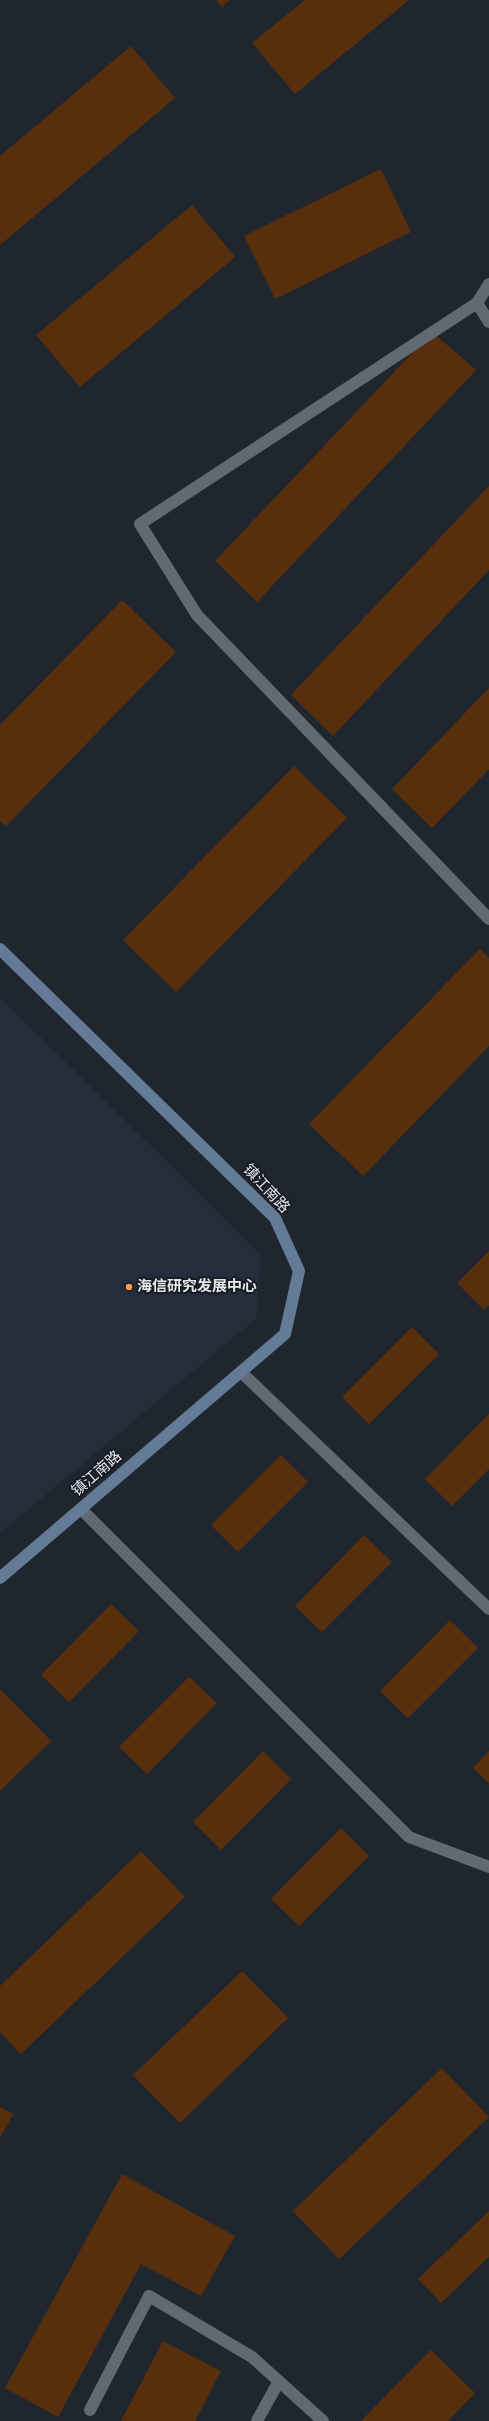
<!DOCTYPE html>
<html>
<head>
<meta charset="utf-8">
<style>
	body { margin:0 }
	canvas { display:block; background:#20262d }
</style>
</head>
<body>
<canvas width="489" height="2421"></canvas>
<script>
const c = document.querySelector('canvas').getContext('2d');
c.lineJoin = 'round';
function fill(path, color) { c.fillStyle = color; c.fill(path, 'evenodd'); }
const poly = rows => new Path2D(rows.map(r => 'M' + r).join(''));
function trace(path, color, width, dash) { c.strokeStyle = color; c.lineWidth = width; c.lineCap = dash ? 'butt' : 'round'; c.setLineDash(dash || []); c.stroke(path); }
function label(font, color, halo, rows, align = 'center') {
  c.font = font + ' "Space Grotesk","Noto Sans SC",sans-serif'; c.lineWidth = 4; c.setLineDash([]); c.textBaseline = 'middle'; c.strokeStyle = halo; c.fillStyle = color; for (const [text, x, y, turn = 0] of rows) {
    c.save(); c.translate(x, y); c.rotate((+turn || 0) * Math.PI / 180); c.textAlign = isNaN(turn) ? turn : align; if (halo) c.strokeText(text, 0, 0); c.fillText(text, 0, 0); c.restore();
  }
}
const built = poly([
	[0,997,261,1255,256,1319,0,1533]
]);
const building = poly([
	[216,0,230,0,222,7],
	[305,0,409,0,295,94,252,43],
	[131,46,175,98,0,245,0,156],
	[381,169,411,232,275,299,244,236],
	[192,205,235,257,80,387,36,335],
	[432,332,476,370,257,602,215,561],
	[489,486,489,570,333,736,291,695],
	[122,600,176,652,6,826,0,821,0,725],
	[489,688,489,769,432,828,392,789],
	[294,766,347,818,176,992,123,940],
	[480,949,489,958,489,1046,363,1176,309,1124],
	[489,1251,489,1305,484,1310,457,1283],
	[412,1327,439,1354,369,1424,342,1397],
	[489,1414,489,1469,452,1506,425,1479],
	[281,1455,308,1482,238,1552,211,1525],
	[364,1535,392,1562,322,1632,295,1606],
	[111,1604,139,1631,69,1702,41,1675],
	[450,1620,478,1648,408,1718,380,1691],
	[189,1677,217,1703,147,1774,119,1747],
	[0,1689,51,1741,0,1791],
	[263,1751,291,1779,221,1850,193,1822],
	[489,1751,489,1783,473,1768],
	[341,1828,369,1856,299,1926,271,1899],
	[141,1851,185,1897,21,2054,0,2032,0,1986],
	[242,1971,288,2018,180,2123,133,2075],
	[442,2068,489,2117,339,2259,293,2211],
	[0,2107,13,2114,0,2138],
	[122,2174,235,2236,201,2296,141,2264,58,2417,5,2388],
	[489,2211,489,2257,441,2303,418,2279],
	[163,2341,221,2371,195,2421,121,2421],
	[431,2350,475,2393,448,2421,361,2421]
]);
const lane = poly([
	[489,284,477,303,489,322],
	[477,303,140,524,197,615,489,919],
	[241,1372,489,1609]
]);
const street = poly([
	[81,1509,409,1837,489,1867],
	[90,2410,149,2296,252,2357,323,2421],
	[257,2421,279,2381]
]);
const secondary = poly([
	[0,949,275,1218,299,1271,285,1334,0,1578]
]);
const markers = [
	[129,1287,4,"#fc9d52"]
];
const streetNames = [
	["镇江南路",266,1189,47],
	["镇江南路",97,1474,-41]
];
const poiNames = [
	["海信研究发展中心",137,1287]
];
fill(built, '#242d3a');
fill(building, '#582f0d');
trace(lane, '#626972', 12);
trace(street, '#626972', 12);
trace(secondary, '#647b98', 12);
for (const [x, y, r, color] of markers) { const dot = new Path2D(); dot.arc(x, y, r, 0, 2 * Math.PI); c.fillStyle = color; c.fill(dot); trace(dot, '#171c23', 1.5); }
label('15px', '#e3e7ec', '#171c23', streetNames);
label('bold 15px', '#e3e7ec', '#171c23', poiNames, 'left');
</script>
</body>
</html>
